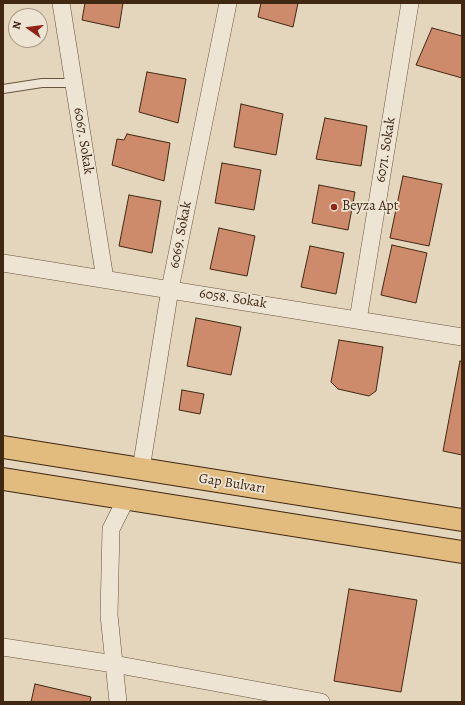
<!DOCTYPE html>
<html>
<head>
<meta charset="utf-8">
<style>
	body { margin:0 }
	#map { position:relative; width:465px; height:705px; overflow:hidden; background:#e4d6bd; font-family:Alegreya,serif }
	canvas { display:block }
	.frame { position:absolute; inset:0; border:4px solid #402812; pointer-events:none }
	.north { position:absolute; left:8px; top:8px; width:40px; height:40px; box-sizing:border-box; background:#ede4d4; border:1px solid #a89986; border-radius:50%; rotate:284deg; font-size:11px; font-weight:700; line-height:16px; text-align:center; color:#402812 }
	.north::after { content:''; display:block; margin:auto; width:14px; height:18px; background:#8f2418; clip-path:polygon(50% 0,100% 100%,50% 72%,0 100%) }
</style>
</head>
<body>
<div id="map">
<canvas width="465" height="705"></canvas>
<div class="frame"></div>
<div class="north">N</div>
</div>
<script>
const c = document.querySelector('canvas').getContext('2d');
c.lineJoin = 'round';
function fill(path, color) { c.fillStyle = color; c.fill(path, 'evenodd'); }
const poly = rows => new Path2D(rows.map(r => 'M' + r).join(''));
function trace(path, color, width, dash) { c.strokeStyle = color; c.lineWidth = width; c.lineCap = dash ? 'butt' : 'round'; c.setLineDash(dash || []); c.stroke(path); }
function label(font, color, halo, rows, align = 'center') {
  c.font = font + ' Alegreya,serif'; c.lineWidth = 3.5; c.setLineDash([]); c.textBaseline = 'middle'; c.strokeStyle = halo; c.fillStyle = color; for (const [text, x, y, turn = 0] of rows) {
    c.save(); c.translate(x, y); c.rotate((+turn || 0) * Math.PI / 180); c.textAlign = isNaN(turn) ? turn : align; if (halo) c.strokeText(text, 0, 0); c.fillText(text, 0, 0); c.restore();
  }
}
const building = poly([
	[85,3,123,3,119,28,82,20,85,3],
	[261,3,298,3,293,27,258,17,261,3],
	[432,28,462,36,462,78,416,65,432,28],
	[147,72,186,79,178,123,139,112,147,72],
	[241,104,283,114,276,155,234,147,241,104],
	[325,118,367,126,361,166,316,159,325,118],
	[127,134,170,143,164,181,112,165,117,139,124,140,127,134],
	[222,163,261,170,254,210,215,203,222,163],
	[403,176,442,184,429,246,390,238,403,176],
	[319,185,355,192,348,230,312,223,319,185],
	[129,195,161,201,152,253,119,246,129,195],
	[219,228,255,236,247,276,210,269,219,228],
	[392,245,427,253,416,303,381,295,392,245],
	[310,246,344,253,336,294,301,287,310,246],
	[196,318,241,327,231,375,187,366,196,318],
	[339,340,383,347,376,391,369,396,338,389,331,382,339,340],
	[460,361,462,362,462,455,443,451,460,361],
	[182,390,204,394,200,414,179,410,182,390],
	[349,589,417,600,401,692,334,681,349,589],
	[35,684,91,697,90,702,31,702,35,684]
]);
const service = poly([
	[3,89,42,83,74,83]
]);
const minor = poly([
	[61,3,105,279],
	[3,263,462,337],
	[358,320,410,3],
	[141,469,170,289,228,3],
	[3,647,114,664,321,702],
	[118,702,109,615,111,529,126,499]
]);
const trunk = poly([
	[3,447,462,520],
	[3,479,462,552]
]);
const markers = [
	[334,207,4,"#8f2418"]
];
const streetNames = [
	["6067. Sokak",83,141,81],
	["6071. Sokak",386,150,-81],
	["6069. Sokak",181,235,-79],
	["6058. Sokak",233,299,9],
	["Gap Bulvarı",232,484,9]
];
const poiNames = [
	["Beyza Apt",342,207]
];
fill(building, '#ce8b6c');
trace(building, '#402812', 1);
trace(service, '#69543d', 10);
trace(minor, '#69543d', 18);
trace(trunk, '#402812', 24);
trace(service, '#ede4d4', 8);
trace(minor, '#ede4d4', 17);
trace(trunk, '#e2bb7e', 22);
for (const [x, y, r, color] of markers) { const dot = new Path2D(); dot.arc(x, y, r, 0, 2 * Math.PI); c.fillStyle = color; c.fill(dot); trace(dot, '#ede4d4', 1.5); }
label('14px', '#402812', '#ede4d4', streetNames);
label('14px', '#402812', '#ede4d4', poiNames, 'left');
</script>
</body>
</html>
